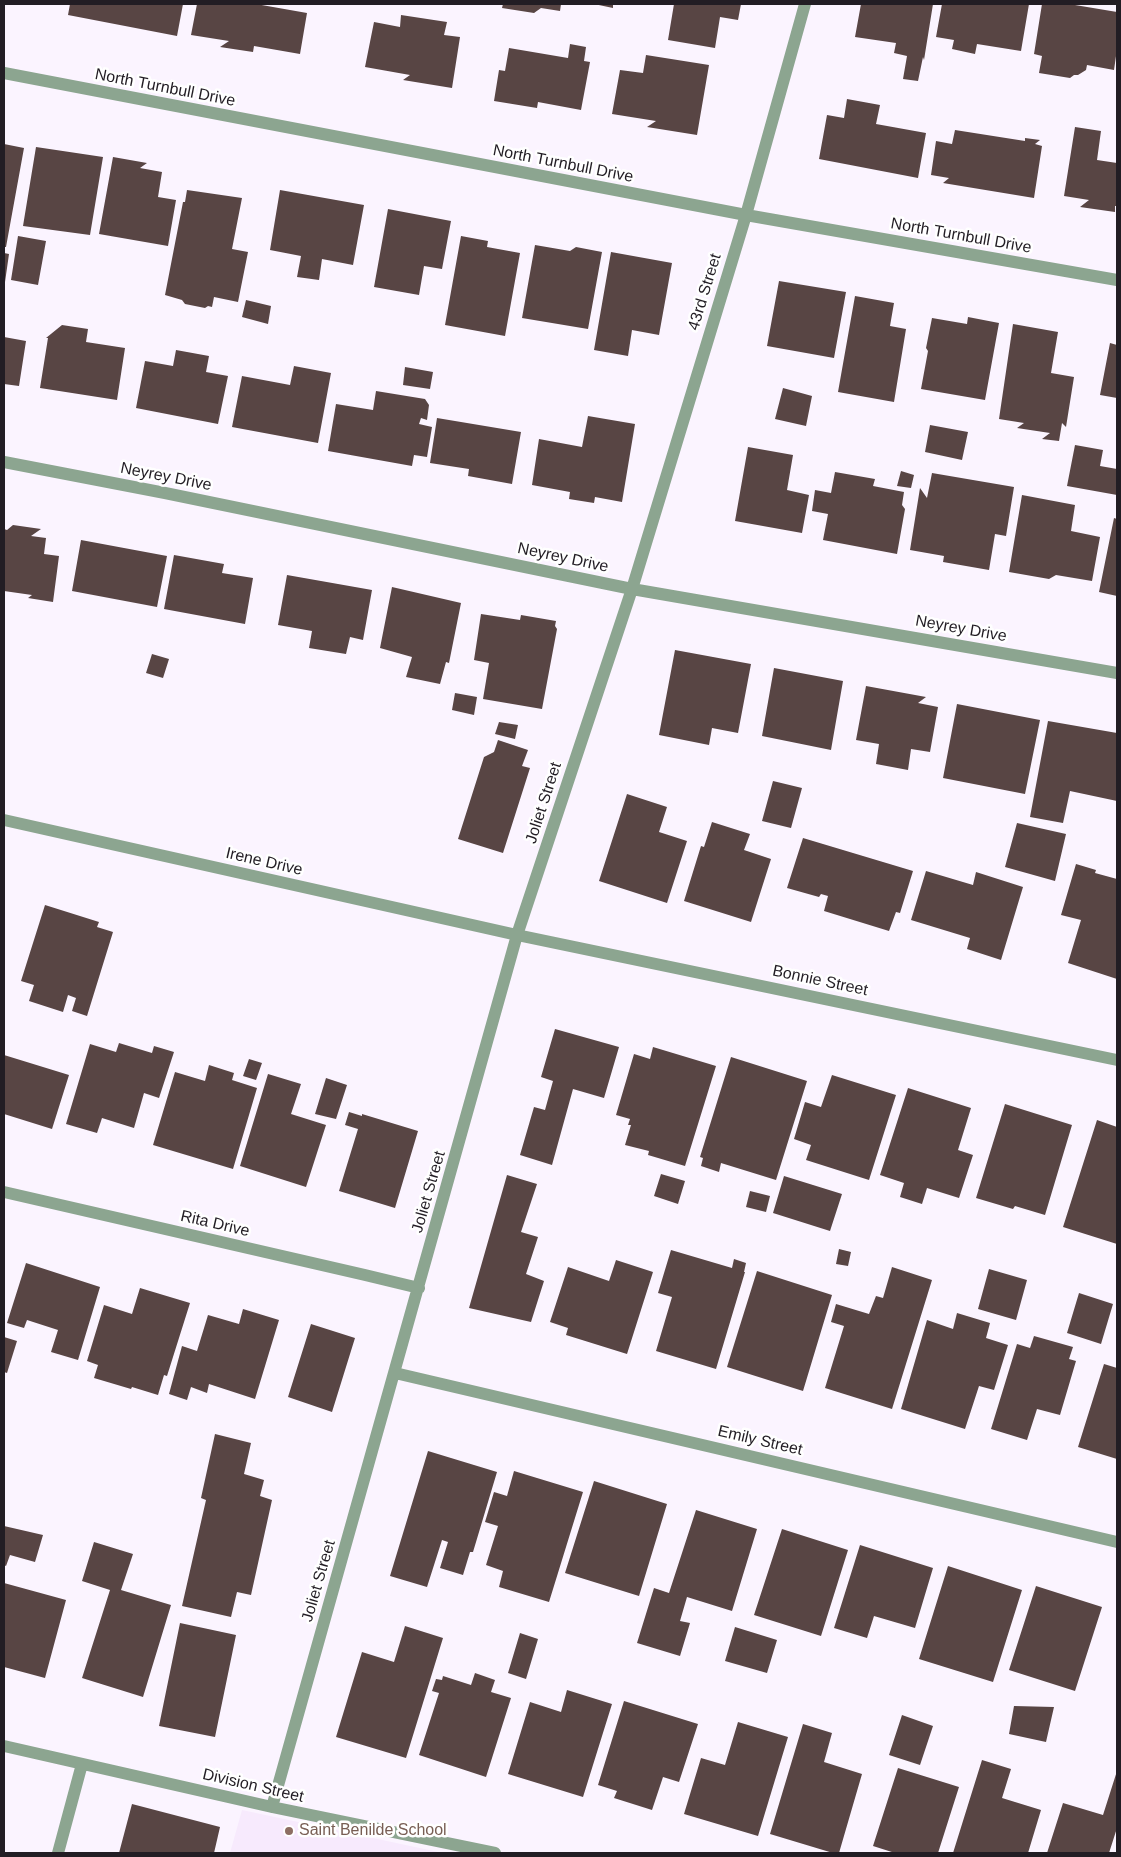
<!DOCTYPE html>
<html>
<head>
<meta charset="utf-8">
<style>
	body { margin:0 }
	#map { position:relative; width:1121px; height:1857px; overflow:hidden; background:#fbf4ff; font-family:Helvetica,sans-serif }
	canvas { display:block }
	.frame { position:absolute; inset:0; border:5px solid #221d24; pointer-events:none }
</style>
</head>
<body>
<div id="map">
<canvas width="1121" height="1857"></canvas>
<div class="frame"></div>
</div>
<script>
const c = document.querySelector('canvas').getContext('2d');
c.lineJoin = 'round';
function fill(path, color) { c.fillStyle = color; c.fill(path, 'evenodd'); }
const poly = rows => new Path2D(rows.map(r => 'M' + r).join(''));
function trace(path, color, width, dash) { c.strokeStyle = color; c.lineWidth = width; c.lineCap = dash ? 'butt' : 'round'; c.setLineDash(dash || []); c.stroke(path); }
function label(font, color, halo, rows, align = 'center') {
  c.font = font + ' Helvetica,sans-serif'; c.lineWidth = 5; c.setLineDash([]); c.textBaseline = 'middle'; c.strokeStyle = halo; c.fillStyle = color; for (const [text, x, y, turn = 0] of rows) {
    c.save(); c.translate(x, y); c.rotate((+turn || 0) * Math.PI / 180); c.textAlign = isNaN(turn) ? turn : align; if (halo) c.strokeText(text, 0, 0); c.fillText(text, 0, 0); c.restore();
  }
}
const built = poly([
	[242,1810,443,1853,230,1853]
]);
const building = poly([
	[70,4,183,4,177,36,68,15],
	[197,4,256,4,307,13,300,54,254,46,253,52,220,47,229,41,191,35],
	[503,4,561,4,560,11,541,8,534,13,502,8],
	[594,4,613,4,613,8],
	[674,4,741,4,738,20,720,17,715,48,668,40],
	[861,4,933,4,924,60,923,57,918,81,903,79,907,56,894,53,896,43,855,37],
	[942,4,1029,4,1021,51,977,44,975,54,952,49,954,40,936,37],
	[1042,4,1069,4,1117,12,1117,49,1114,70,1087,65,1086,70,1078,75,1074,75,1070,78,1039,73,1042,56,1034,54],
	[401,15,447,22,444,35,460,37,452,88,403,80,410,75,365,67,374,22,400,27],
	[570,44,586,47,584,61,590,62,581,110,538,102,537,108,494,101,499,70,505,71,509,48,568,58],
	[646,55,709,65,697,135,647,127,656,121,612,114,620,70,643,73],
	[847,99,880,105,876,124,926,133,918,178,819,159,827,115,844,118],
	[1075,127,1101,131,1097,160,1117,163,1117,206,1115,206,1115,212,1080,207,1089,200,1064,196],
	[955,130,1025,141,1025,138,1040,140,1035,144,1042,146,1034,198,943,183,949,178,931,175,936,141,952,144],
	[4,144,24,148,6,247,4,247],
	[36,147,103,157,90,235,23,226],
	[113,157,147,163,140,168,162,172,158,197,176,200,168,246,99,234],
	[187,190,242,198,232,249,248,252,238,302,214,297,212,307,208,306,205,308,185,304,182,300,165,295,183,202,185,202],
	[280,190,364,205,353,265,322,259,319,280,297,277,301,256,270,250],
	[388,209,451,221,442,269,424,266,419,295,374,287],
	[18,236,46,241,38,285,11,280],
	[461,236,488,241,487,247,520,253,505,336,445,325],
	[535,245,570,251,576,247,602,252,588,329,522,318],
	[611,252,672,263,659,335,632,330,628,356,594,350],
	[4,253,9,254,5,282,4,282],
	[779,281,846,292,834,358,767,346],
	[855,296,894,303,890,326,906,329,894,402,838,392],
	[246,300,271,306,268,324,242,317],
	[968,317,999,323,985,400,921,389,928,351,926,348,932,318,967,324],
	[1013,324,1058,332,1051,373,1074,377,1066,427,1062,423,1059,441,1042,439,1050,433,1017,428,1024,423,999,419],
	[62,325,88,329,86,342,125,348,117,400,40,388,48,338,46,338],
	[4,337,26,341,19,386,4,384],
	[1110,343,1117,345,1117,398,1100,395],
	[176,350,209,356,206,372,228,376,218,424,136,408,145,361,173,366],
	[294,366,331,373,318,443,232,427,242,376,290,385],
	[405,367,433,372,430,389,403,385],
	[783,388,812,396,806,426,775,419],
	[376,391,425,399,429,405,427,420,421,418,419,424,432,427,427,457,414,455,412,466,328,451,336,404,373,410],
	[588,416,635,424,622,502,595,497,594,503,569,499,570,492,532,485,539,439,582,447],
	[437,418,521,432,512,484,468,476,469,469,430,463],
	[930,425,968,432,962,460,925,452],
	[1075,445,1103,450,1100,466,1117,469,1117,495,1067,486],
	[748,447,793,455,787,490,809,495,802,533,735,521],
	[901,471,914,475,911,488,897,486],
	[835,472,875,479,873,486,904,492,902,505,905,509,897,554,823,540,828,514,812,511,815,490,831,493],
	[932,473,1014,487,1006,536,995,534,989,570,943,562,944,556,910,550,920,488,927,498],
	[1022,495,1075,505,1071,531,1100,537,1092,581,1056,575,1049,579,1009,572],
	[1114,518,1117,519,1117,596,1099,592],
	[13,525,41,529,31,536,46,538,44,554,59,556,53,602,28,598,32,595,4,591,4,529,7,530],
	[81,540,167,556,157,607,72,591],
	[174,555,224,564,222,573,253,578,245,624,164,609],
	[287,575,372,590,363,640,350,637,346,654,309,648,312,631,278,625],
	[392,587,461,603,449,663,446,662,440,684,406,677,412,657,380,648],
	[481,614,520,620,521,615,556,621,555,626,557,629,542,709,483,699,489,663,474,660],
	[675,650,751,664,738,733,712,728,709,745,659,735],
	[152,654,169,659,163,678,146,673],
	[774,668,843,681,831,750,762,736],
	[866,686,926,697,918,703,938,707,930,752,911,749,908,770,876,764,879,744,856,740],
	[455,693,477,697,474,715,452,710],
	[957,704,1040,720,1025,794,943,778],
	[1048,721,1117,733,1117,801,1070,791,1063,823,1030,817],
	[499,722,518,725,515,739,495,734],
	[498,740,528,750,522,766,530,768,503,853,458,839,484,757,494,752],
	[773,781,802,788,791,828,762,821],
	[627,794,667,807,659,832,687,841,667,903,599,881],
	[712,822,750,834,744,850,771,859,751,922,684,901,701,846,704,847],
	[1017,823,1066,834,1055,881,1005,867],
	[803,838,913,871,900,913,896,912,889,931,824,911,828,896,821,894,819,897,787,888],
	[1076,864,1096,870,1095,873,1117,879,1117,979,1068,963,1081,920,1061,915],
	[926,871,973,885,976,872,1023,887,1001,960,967,949,970,938,911,920],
	[45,905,99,922,97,927,113,932,87,1016,72,1011,76,998,68,995,63,1012,29,1001,34,985,21,981],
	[555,1029,619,1047,604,1098,573,1089,552,1165,520,1155,534,1107,545,1110,553,1081,541,1077],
	[119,1043,152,1053,154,1046,174,1052,159,1098,144,1093,134,1128,102,1118,97,1133,66,1124,90,1044,116,1052],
	[653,1047,716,1066,685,1166,648,1155,649,1151,625,1145,631,1125,628,1125,630,1119,616,1115,634,1054,650,1059],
	[4,1055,69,1075,52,1129,4,1114],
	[731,1057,807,1081,776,1180,721,1163,719,1172,701,1166,703,1158,700,1157],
	[249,1059,262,1063,256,1080,243,1076],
	[209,1065,234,1073,232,1080,257,1088,233,1169,153,1145,175,1072,205,1081],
	[268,1074,301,1084,291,1114,326,1125,306,1187,240,1166],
	[832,1075,896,1095,869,1180,806,1160,811,1145,794,1139,805,1102,821,1107],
	[326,1078,347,1085,336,1119,315,1114],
	[908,1088,971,1108,958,1150,973,1155,959,1198,927,1188,922,1204,900,1197,904,1183,880,1175],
	[1005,1104,1072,1125,1045,1215,1015,1206,1013,1209,976,1198],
	[349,1112,362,1116,362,1114,418,1131,395,1208,339,1191,358,1129,345,1125],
	[1097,1120,1117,1127,1117,1244,1063,1227],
	[661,1174,685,1181,678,1204,654,1196],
	[507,1175,537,1184,521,1232,538,1237,526,1274,544,1281,531,1322,469,1308],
	[784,1176,842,1194,830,1231,773,1213],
	[750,1191,770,1196,766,1212,746,1207],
	[839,1249,851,1252,848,1266,836,1264],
	[671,1250,732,1268,734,1259,746,1263,744,1272,745,1272,716,1369,656,1351,672,1297,658,1293],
	[616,1260,653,1272,627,1354,566,1335,568,1328,550,1322,568,1267,609,1281],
	[26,1263,100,1287,78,1360,51,1352,58,1330,27,1320,24,1328,7,1323],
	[892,1267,932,1280,892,1409,825,1388,844,1326,831,1322,836,1304,869,1314,876,1296,883,1298],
	[989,1269,1027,1280,1016,1320,978,1309],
	[757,1271,832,1295,803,1391,727,1367],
	[140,1288,190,1303,167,1376,164,1375,158,1395,132,1387,131,1389,94,1378,98,1365,87,1361,104,1305,132,1314],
	[1079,1293,1113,1304,1101,1344,1067,1333],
	[243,1309,279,1320,255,1399,209,1384,207,1393,191,1387,187,1400,169,1394,182,1346,197,1351,208,1315,239,1324],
	[957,1313,990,1323,986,1338,1008,1345,994,1390,979,1386,965,1429,901,1409,927,1320,953,1329],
	[311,1324,355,1338,332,1412,288,1397],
	[1034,1336,1073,1347,1069,1359,1076,1361,1060,1415,1037,1409,1027,1440,991,1429,1017,1344,1030,1348],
	[4,1337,17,1341,7,1373,4,1372],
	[1104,1364,1117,1368,1117,1459,1078,1447],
	[215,1434,251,1443,244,1474,264,1480,260,1496,272,1500,251,1595,237,1592,231,1617,182,1606,206,1500,201,1498],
	[428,1451,497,1472,473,1552,470,1552,463,1575,440,1568,448,1542,442,1540,427,1587,390,1576],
	[514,1471,583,1492,549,1602,499,1587,503,1571,486,1565,498,1526,485,1522,494,1492,507,1496],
	[594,1481,667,1504,639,1596,565,1573],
	[696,1510,757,1529,732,1611,687,1597,680,1621,690,1623,680,1656,637,1643,654,1588,669,1593],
	[4,1526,43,1535,35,1562,10,1555,6,1566,4,1565],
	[782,1529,848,1550,821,1636,754,1615],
	[94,1542,133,1554,121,1590,171,1605,143,1697,82,1678,110,1590,82,1581],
	[860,1545,933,1568,915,1628,874,1616,867,1638,834,1628],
	[948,1566,1022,1590,993,1682,919,1659],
	[4,1583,66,1600,45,1678,4,1667],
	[1036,1586,1102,1607,1075,1691,1009,1670],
	[180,1623,236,1635,215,1737,159,1726],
	[405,1626,443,1638,406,1758,336,1737,362,1652,394,1662],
	[735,1627,777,1640,767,1673,725,1661],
	[520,1633,538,1639,526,1679,508,1673],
	[475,1673,495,1680,491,1692,511,1698,486,1777,419,1755,439,1693,432,1691,436,1679,442,1680,443,1676,471,1685],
	[567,1690,612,1704,583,1797,508,1774,530,1702,561,1712],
	[624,1701,698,1724,679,1782,663,1777,652,1810,614,1798,617,1791,598,1785],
	[1014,1706,1054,1707,1046,1742,1009,1734],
	[902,1715,933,1726,920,1765,889,1755],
	[738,1722,788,1737,758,1836,684,1814,701,1758,725,1765],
	[803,1724,832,1733,824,1762,862,1774,839,1853,833,1853,770,1834],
	[982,1760,1011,1769,1002,1798,1041,1810,1028,1853,953,1853],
	[898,1768,959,1787,938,1853,895,1853,873,1846],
	[1117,1771,1117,1828,1109,1853,1047,1853,1063,1803,1103,1815],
	[132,1804,220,1827,214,1853,119,1853]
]);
const street = poly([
	[4,73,746,215,1117,280],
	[4,462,165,493,632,589,1117,673],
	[4,820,517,935,1117,1060],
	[4,1192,365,1275,419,1288],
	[395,1373,1117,1542],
	[4,1746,272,1807,495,1853],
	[272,1807,517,935,632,589,746,215,805,4],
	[58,1853,82,1764]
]);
const markers = [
	[289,1831,5,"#8d6e63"]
];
const streetNames = [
	["North Turnbull Drive",165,88,11],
	["North Turnbull Drive",563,164,11],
	["North Turnbull Drive",961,236,10],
	["43rd Street",705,292,-73],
	["Neyrey Drive",166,477,11],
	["Neyrey Drive",563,558,12],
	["Neyrey Drive",961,629,10],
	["Joliet Street",544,803,-72],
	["Irene Drive",264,862,13],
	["Bonnie Street",820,981,12],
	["Joliet Street",429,1192,-74],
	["Rita Drive",215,1224,13],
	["Emily Street",760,1441,13],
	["Joliet Street",319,1581,-74],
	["Division Street",253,1786,13]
];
const educationNames = [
	["Saint Benilde School",299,1831]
];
fill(built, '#f7eafd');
fill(building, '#584544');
trace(street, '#8ca590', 12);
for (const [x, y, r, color] of markers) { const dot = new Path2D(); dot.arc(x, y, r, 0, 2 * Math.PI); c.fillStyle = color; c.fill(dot); trace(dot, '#fff', 2); }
label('16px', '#221d24', '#fff', streetNames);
label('16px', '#785e54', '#fff', educationNames, 'left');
</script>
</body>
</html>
